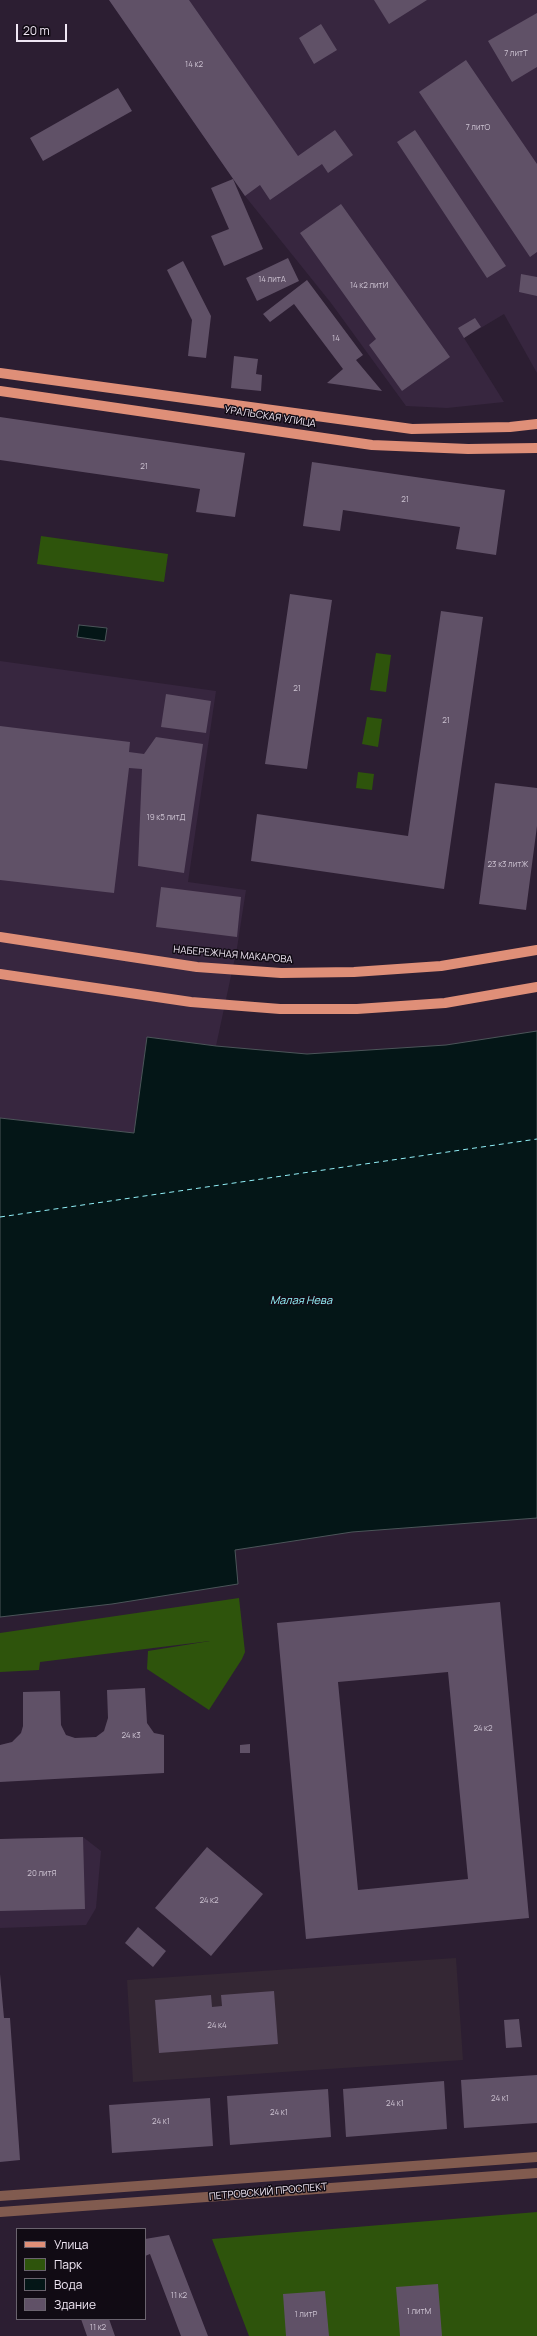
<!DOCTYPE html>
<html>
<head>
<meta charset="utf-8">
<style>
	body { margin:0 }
	#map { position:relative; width:537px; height:2336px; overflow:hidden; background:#2c1e32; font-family:Manrope,sans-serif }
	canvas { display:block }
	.legend { position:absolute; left:16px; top:2228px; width:130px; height:92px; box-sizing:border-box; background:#110b14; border:1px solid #6a636e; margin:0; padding:5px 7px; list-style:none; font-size:12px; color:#f0e7f4 }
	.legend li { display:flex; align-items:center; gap:8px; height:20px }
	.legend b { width:20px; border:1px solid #6a636e }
	.scale { position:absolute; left:16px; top:24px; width:51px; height:18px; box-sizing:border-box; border:2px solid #f0e7f4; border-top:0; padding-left:5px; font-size:12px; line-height:14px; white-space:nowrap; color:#f0e7f4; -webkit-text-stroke:3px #110b14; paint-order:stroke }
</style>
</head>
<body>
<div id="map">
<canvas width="537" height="2336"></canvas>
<ul class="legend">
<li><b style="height:5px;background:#df8f78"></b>Улица</li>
<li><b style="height:11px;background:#2e540c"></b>Парк</li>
<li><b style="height:11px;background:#041617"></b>Вода</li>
<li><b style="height:11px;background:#605167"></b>Здание</li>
</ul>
<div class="scale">20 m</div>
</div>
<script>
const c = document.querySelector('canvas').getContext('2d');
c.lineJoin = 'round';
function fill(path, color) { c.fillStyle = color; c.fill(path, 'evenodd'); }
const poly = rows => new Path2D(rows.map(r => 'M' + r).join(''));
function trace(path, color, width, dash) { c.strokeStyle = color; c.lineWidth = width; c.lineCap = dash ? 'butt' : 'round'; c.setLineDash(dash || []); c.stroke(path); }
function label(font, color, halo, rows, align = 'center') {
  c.font = font + ' Manrope,sans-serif'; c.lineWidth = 3; c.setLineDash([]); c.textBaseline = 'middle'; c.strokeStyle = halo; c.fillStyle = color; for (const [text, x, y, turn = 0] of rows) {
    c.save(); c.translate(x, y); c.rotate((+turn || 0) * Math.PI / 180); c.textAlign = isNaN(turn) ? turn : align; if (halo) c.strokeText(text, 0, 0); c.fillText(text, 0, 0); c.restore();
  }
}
const built = poly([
	[109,0,537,0,537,373,504,314,464,338,504,402,447,408,406,406,331,303,245,196],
	[0,661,216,691,188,882,246,890,237,948,216,1046,147,1038,134,1133,0,1118],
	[83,1837,101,1851,96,1908,86,1925,0,1928,0,1839]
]);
const education = poly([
	[456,1958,463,2060,133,2082,127,1980]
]);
const green = poly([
	[41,536,168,554,164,582,37,564],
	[376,653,391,655,386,692,370,690],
	[367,717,382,719,378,747,362,744],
	[358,772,374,774,372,790,356,788],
	[239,1598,245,1652,242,1659,209,1710,147,1669,148,1651,210,1641,40,1662,39,1670,0,1672,0,1633],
	[537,2212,537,2336,249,2336,212,2239]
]);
const water = poly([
	[79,625,107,628,105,641,77,637,79,625],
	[537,1031,537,1518,352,1532,235,1550,238,1584,112,1604,0,1617,0,1118,134,1133,147,1037,216,1046,307,1054,446,1045,537,1031]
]);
const ferry = poly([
	[0,1217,537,1139]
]);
const building = poly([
	[109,0,189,0,298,156,335,130,353,155,328,173,322,164,270,200,260,185,245,196],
	[374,0,427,0,389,24],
	[537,13,537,67,512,82,488,41],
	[321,24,337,50,314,64,299,38],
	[466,60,537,164,537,252,530,257,419,92],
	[118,88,132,111,43,161,30,138],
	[415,130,506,266,487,278,397,142],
	[233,179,263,249,224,266,211,236,229,229,211,188],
	[341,204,450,357,402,391,369,345,376,339,300,233],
	[288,258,299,281,257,301,246,278],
	[183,261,211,316,206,358,188,356,192,320,167,270],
	[521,274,537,277,537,296,519,292],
	[307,280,363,355,356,360,382,391,327,383,343,369,294,304,270,322,263,314],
	[475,318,481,327,464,338,458,328],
	[234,356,258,359,256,374,262,375,261,391,231,388],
	[0,417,245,453,235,517,196,512,200,489,0,460],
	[312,462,505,490,496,555,456,549,460,527,343,510,340,531,303,526],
	[290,594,332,600,307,769,265,764],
	[441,611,483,617,444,889,251,861,257,814,408,836],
	[166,694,211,701,206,733,161,727],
	[0,726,130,742,129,752,144,754,156,737,203,744,184,873,138,866,142,769,129,768,114,893,0,880],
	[495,783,537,788,537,826,526,910,479,904],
	[161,887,241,897,237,937,156,927],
	[500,1602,529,1918,306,1939,277,1623],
	[448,1672,468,1879,358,1890,338,1682],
	[145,1688,147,1723,154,1733,164,1735,164,1773,0,1782,0,1745,12,1742,21,1733,23,1726,23,1692,60,1691,61,1725,66,1735,75,1738,96,1737,104,1731,108,1718,107,1690],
	[250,1744,250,1753,240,1753,240,1745],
	[83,1837,85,1909,0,1911,0,1839],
	[207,1847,263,1894,211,1956,155,1908],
	[138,1927,166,1951,153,1967,125,1943],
	[0,1974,4,2018,10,2018,20,2160,0,2162],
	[274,1991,278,2044,159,2053,155,2000,211,1995,212,2007,222,2006,221,1995],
	[519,2019,522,2047,506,2048,504,2020],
	[537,2075,537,2123,464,2128,461,2080],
	[444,2081,447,2129,346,2137,343,2089],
	[328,2089,331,2137,230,2145,227,2096],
	[210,2098,213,2146,112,2153,109,2105],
	[169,2235,208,2336,181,2336,150,2254,145,2256,145,2239],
	[438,2284,442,2336,400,2336,396,2287],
	[325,2291,329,2336,286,2336,283,2294],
	[81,2319,109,2319,115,2336,87,2336]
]);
const minor = poly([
	[0,2196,537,2157],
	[0,2212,537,2173]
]);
const major = poly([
	[0,373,412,429,510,427,537,424],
	[0,391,372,445,468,449,537,448],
	[0,937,197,967,281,973,354,972,441,966,537,950],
	[0,974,191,1002,280,1009,357,1009,445,1003,537,987]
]);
const numberNames = [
	["7 литТ",516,54],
	["14 к2",194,65],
	["7 литО",478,128],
	["14 литА",272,280],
	["14 к2 литИ",369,286],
	["14",336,339],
	["21",144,467],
	["21",405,500],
	["21",297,689],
	["21",446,721],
	["19 к5 литД",166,818],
	["23 к3 литЖ",508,865],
	["24 к2",483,1729],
	["24 к3",131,1736],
	["20 литЯ",42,1874],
	["24 к2",209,1901],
	["24 к4",217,2026],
	["24 к1",500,2099],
	["24 к1",395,2104],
	["24 к1",279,2113],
	["24 к1",161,2122],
	["11 к2",179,2296],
	["1 литМ",419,2312],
	["1 литР",306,2315],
	["11 к2",98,2328]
];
const streetNames = [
	["УРАЛЬСКАЯ УЛИЦА",270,417,9],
	["НАБЕРЕЖНАЯ МАКАРОВА",233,955,5],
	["ПЕТРОВСКИЙ ПРОСПЕКТ",268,2192,-5]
];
const waterNames = [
	["Малая Нева",301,1301]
];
fill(built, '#37263f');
fill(education, '#342734');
fill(green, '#2e540c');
fill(water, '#041617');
trace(water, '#4b5559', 1);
trace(ferry, '#92f0f8', 1, [5, 4]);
fill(building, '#605167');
trace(minor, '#815b4f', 10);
trace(major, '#df8f78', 10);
label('8px', '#ccc2d1', null, numberNames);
label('10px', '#f0e7f4', '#110b14', streetNames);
label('italic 11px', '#92f0f8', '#110b14', waterNames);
</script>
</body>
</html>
